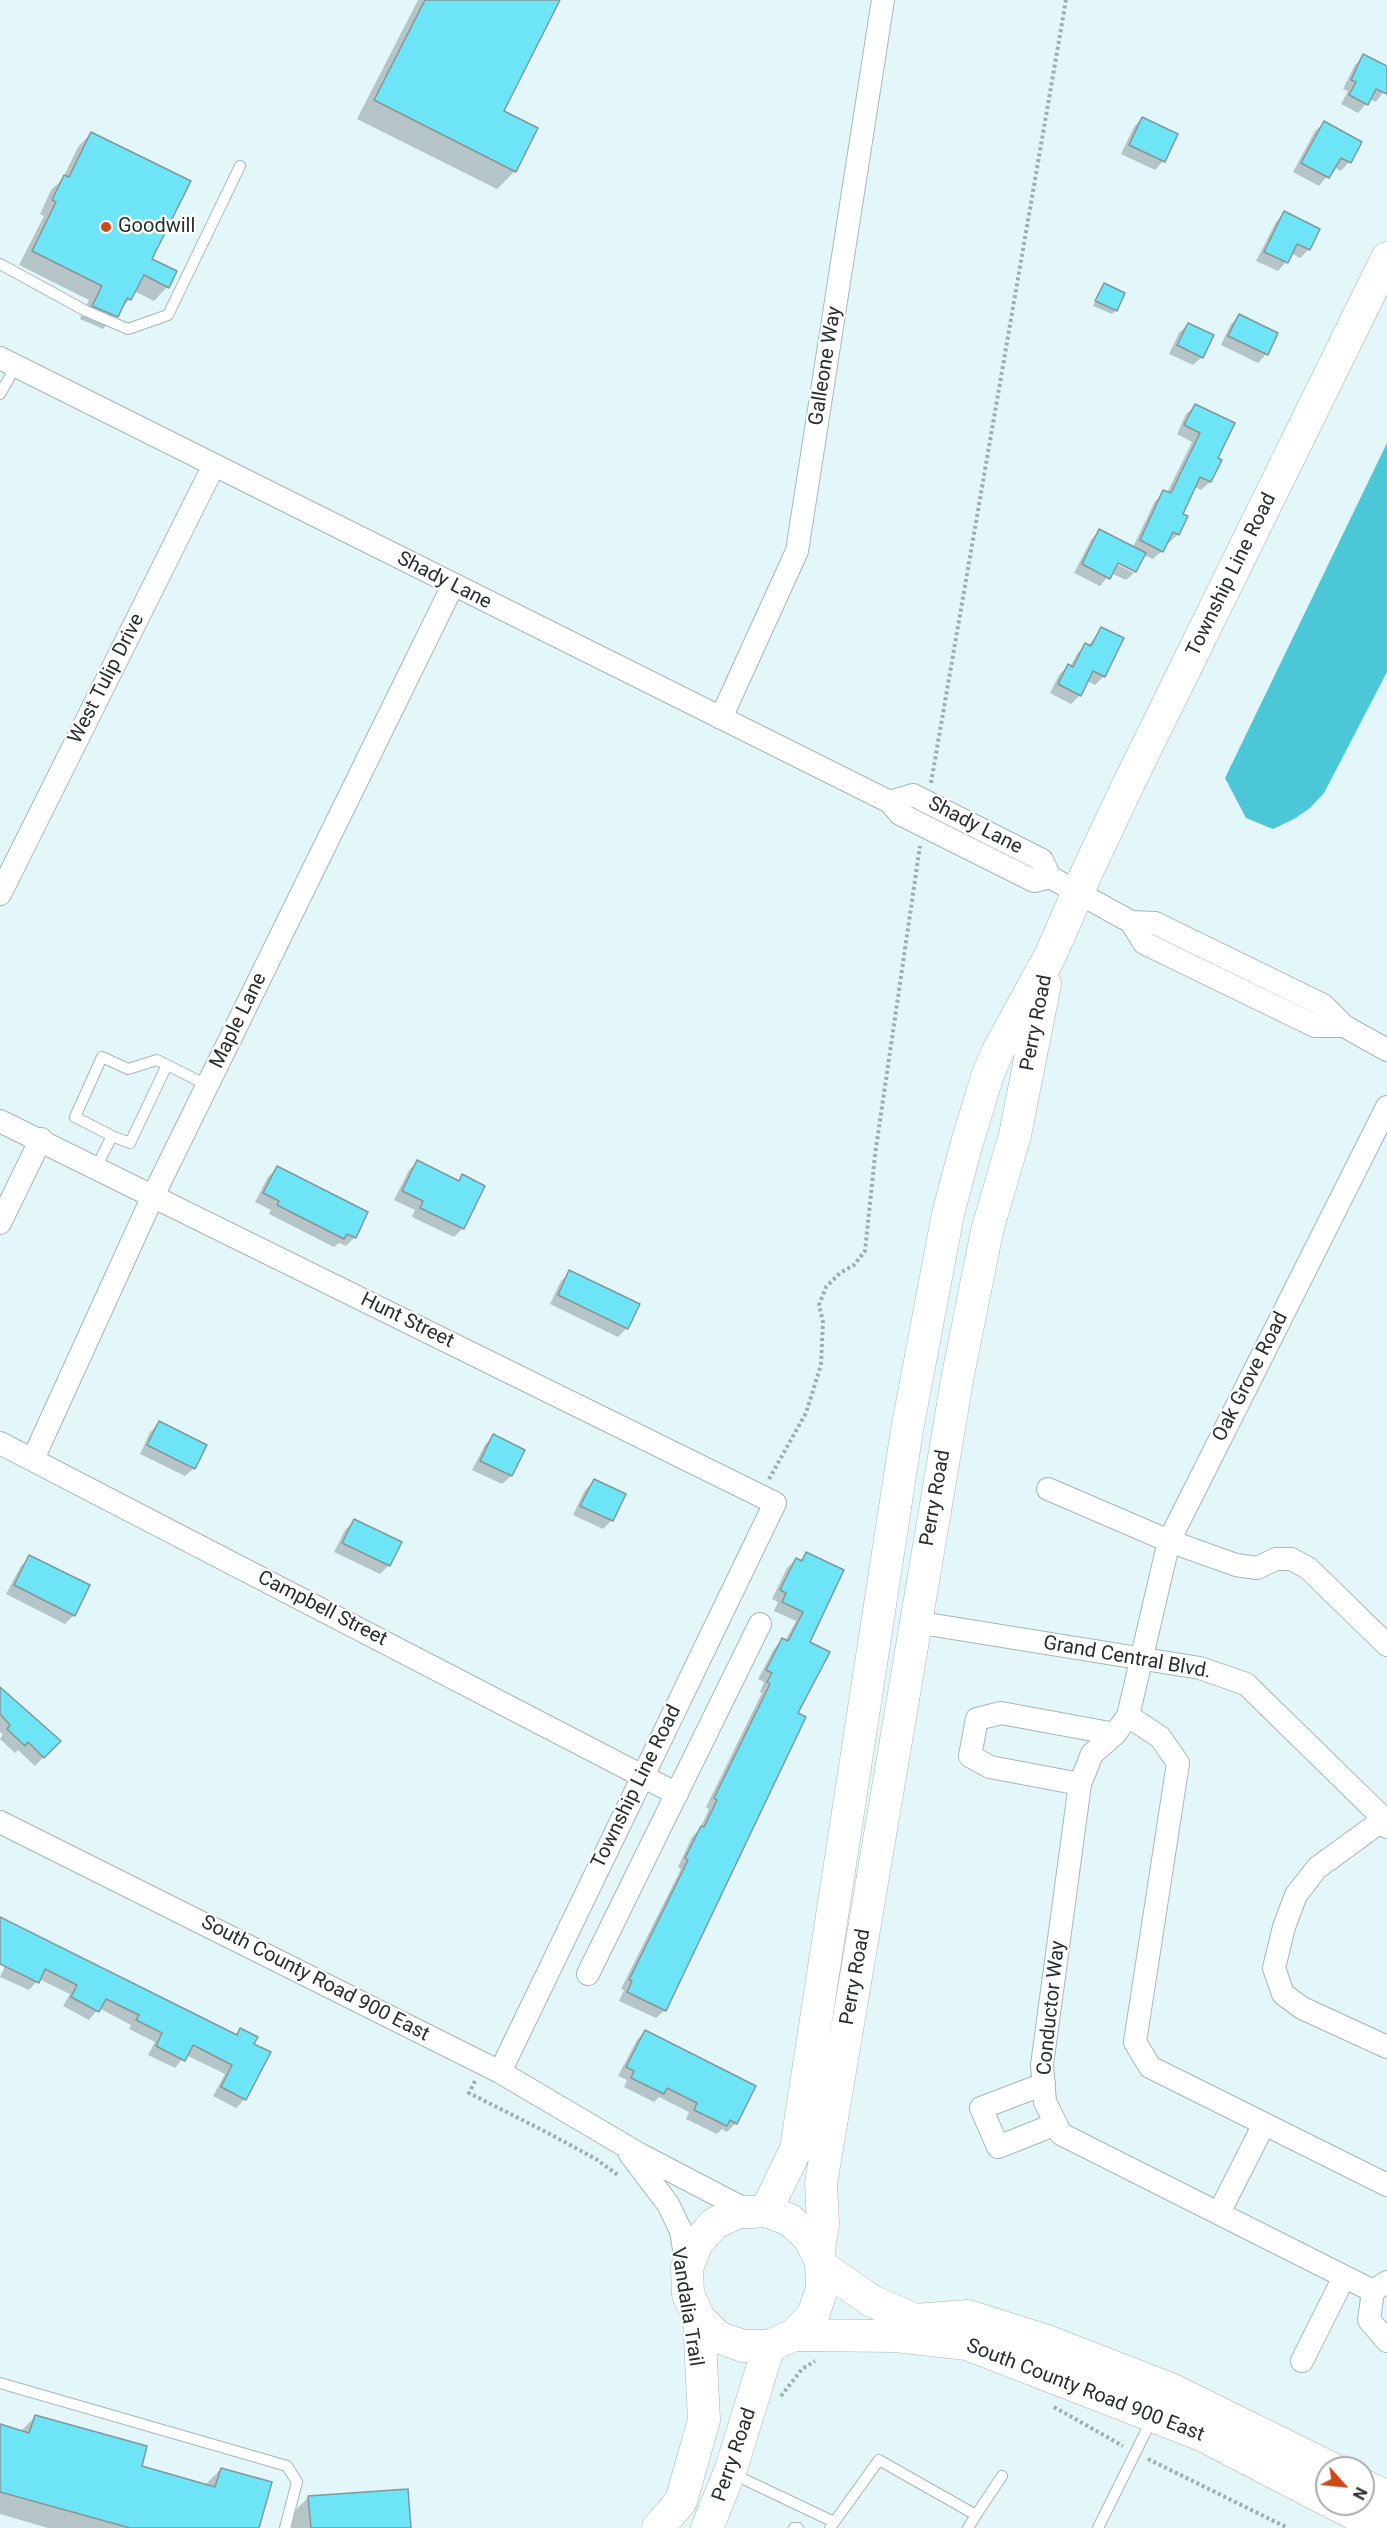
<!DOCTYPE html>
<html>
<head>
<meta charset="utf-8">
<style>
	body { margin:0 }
	#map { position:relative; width:1387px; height:2528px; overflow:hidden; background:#e3f6f9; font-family:Roboto,sans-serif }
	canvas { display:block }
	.north { position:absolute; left:1315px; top:2456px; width:60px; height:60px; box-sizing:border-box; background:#fff; border:2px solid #a9acad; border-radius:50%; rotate:117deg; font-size:16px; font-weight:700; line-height:24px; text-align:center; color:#282f31 }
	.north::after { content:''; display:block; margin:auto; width:21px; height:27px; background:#ce4716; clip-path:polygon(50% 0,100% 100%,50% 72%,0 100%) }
</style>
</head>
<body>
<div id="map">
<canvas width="1387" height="2528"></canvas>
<div class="north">N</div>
</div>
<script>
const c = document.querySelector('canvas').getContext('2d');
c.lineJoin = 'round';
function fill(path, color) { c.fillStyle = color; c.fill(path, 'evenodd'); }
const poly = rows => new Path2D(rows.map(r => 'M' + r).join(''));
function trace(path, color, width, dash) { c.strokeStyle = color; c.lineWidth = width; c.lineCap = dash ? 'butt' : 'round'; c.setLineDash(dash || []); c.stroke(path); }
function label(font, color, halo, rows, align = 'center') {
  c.font = font + ' Roboto,sans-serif'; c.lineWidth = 4.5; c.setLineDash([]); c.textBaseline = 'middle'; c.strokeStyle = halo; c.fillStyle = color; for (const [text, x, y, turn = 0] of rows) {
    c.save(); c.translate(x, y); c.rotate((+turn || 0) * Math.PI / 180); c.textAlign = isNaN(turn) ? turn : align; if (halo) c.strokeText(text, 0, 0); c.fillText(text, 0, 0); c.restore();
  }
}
const water = poly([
	[1387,443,1387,672,1324,793,1310,808,1294,819,1273,829,1246,818,1225,778]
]);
const shadow = poly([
	[418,0,558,0,502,111,515,171,497,189,357,119],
	[1364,56,1387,67,1387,87,1376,102,1370,99,1358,113,1341,104,1348,91,1343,89,1355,65],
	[1142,118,1163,161,1155,170,1121,154,1134,127],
	[1324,123,1349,162,1341,171,1334,167,1319,186,1293,172,1315,131],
	[91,133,150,260,167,287,154,301,134,291,130,299,103,329,80,319,89,300,19,265,44,216,40,214,51,190,62,180,78,147],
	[1284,213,1309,249,1300,258,1291,253,1286,262,1278,271,1256,261,1276,222],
	[1104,285,1116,310,1112,314,1093,306],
	[1239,316,1276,334,1266,354,1258,363,1221,345,1231,324],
	[1188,324,1202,357,1193,365,1169,354,1179,333],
	[1195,406,1216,458,1210,482,1201,490,1194,487,1181,514,1178,534,1169,543,1166,542,1162,551,1153,559,1144,555,1134,573,1134,570,1112,558,1110,561,1134,573,1126,580,1111,573,1100,586,1074,573,1091,540,1099,531,1133,547,1155,501,1164,492,1167,493,1192,442,1177,434,1186,414],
	[1101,629,1104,676,1095,685,1087,681,1080,695,1071,704,1050,693,1059,675,1068,666,1070,667,1077,654,1085,645,1088,646],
	[418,1161,458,1181,463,1176,483,1187,463,1228,454,1237,412,1217,415,1210,394,1200,409,1170],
	[277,1168,366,1213,355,1237,346,1246,339,1243,334,1247,269,1214,271,1210,255,1202,268,1177],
	[570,1272,627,1328,618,1337,550,1304,561,1281],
	[159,1423,194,1468,185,1476,140,1454,150,1432],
	[493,1436,523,1450,511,1476,502,1484,472,1470,485,1445],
	[594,1481,624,1495,611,1521,603,1529,573,1515,585,1490],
	[354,1521,389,1565,380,1574,334,1552,345,1530],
	[807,1554,808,1642,796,1714,665,2010,656,2018,619,2001,624,1990,621,1989,681,1869,678,1867,692,1837,700,1829,709,1809,706,1807,762,1693,760,1692,764,1682,758,1679,774,1649,782,1640,785,1641,796,1621,774,1611,778,1602,772,1599,787,1568,796,1559,799,1561],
	[30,1557,74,1615,65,1624,6,1594,21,1566],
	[0,1698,58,1741,35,1766,18,1750,15,1753,0,1739,3,1734,0,1732],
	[0,1919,234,2036,240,2030,252,2045,245,2099,236,2108,213,2096,225,2074,186,2055,175,2068,148,2055,155,2042,129,2029,131,2025,99,2008,89,2020,63,2006,70,1994,39,1979,29,1990,0,1977,6,1964,0,1961],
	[645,2031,736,2123,727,2132,722,2129,717,2134,686,2119,689,2112,659,2097,654,2102,624,2087,627,2080,618,2076,637,2040],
	[35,2417,140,2467,205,2485,221,2469,258,2528,48,2528,0,2514,0,2426,20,2432],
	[309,2497,410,2528,292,2528,290,2515]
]);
const building = poly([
	[425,0,560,0,504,111,538,128,516,172,374,100,425,0],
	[1363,54,1387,66,1387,94,1376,89,1368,105,1349,95,1356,82,1351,80,1363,54],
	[1142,117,1178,134,1165,162,1129,145,1142,117],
	[1324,121,1362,142,1351,163,1341,158,1329,178,1301,163,1324,121],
	[91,132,191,181,152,259,177,271,169,288,144,275,131,300,127,298,118,317,92,306,102,286,32,251,56,202,52,200,64,175,69,177,91,132],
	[1284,211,1320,229,1310,250,1297,244,1288,263,1264,252,1284,211],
	[1104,283,1125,293,1117,311,1095,301,1104,283],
	[1239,314,1278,333,1268,355,1228,336,1239,314],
	[1188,323,1214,335,1203,358,1177,345,1188,323],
	[1195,404,1235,423,1218,458,1222,460,1211,482,1200,477,1183,514,1188,516,1179,535,1173,532,1163,552,1140,540,1163,490,1171,493,1200,433,1184,425,1195,404],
	[1099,529,1146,553,1136,572,1118,563,1110,579,1082,564,1099,529],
	[1101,627,1124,638,1105,677,1093,671,1081,696,1058,684,1068,664,1073,667,1085,643,1091,646,1101,627],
	[417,1160,459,1181,462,1174,485,1186,464,1229,420,1208,423,1201,402,1191,417,1160],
	[277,1166,368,1212,356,1238,347,1234,344,1239,277,1205,279,1201,263,1193,277,1166],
	[569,1270,640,1304,628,1329,558,1295,569,1270],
	[159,1421,207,1445,195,1469,147,1445,159,1421],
	[493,1434,525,1450,512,1476,480,1461,493,1434],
	[594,1479,626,1494,613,1521,580,1506,594,1479],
	[354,1519,402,1542,390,1566,342,1543,354,1519],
	[806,1552,844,1570,810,1642,830,1652,798,1713,806,1717,666,2011,627,1992,632,1981,629,1980,688,1860,685,1858,701,1826,704,1827,717,1800,714,1798,770,1684,767,1682,772,1673,766,1670,782,1638,788,1641,803,1612,782,1602,786,1593,780,1590,796,1558,802,1561,806,1552],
	[29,1555,90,1585,75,1616,14,1585,29,1555],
	[0,1687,61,1741,44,1758,28,1742,25,1746,7,1729,10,1725,0,1714,0,1687],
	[0,1917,237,2035,240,2028,258,2037,254,2044,271,2052,246,2100,221,2087,232,2065,193,2045,185,2061,156,2046,162,2033,136,2020,139,2015,106,1999,99,2012,71,1997,77,1985,45,1969,39,1983,0,1964,0,1917],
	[645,2030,756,2086,737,2124,730,2120,727,2126,694,2110,697,2103,667,2088,664,2094,631,2078,634,2071,626,2067,645,2030],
	[35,2415,147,2446,142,2466,215,2487,221,2468,272,2482,259,2528,130,2528,0,2492,0,2424,29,2433,35,2415],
	[408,2489,411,2528,311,2528,308,2496,408,2489]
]);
const path = poly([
	[931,783,1066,0],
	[769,1479,806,1413,821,1365,823,1322,819,1305,826,1287,840,1273,854,1265,865,1251,875,1155,920,846],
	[475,2081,469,2093,548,2133,596,2159,619,2176],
	[781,2396,802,2369,815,2361],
	[1054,2407,1123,2446],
	[1148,2459,1288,2528]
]);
const lane = poly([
	[0,264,86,311,128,329,168,315,240,166],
	[0,394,16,366],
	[112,1136,130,1143,167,1065],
	[96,1168,112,1136,75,1117,102,1057,128,1069,157,1060,207,1085],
	[0,2383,287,2466,297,2482,285,2528],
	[733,2474,834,2522],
	[976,2515,1002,2476],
	[794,2528,798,2528],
	[830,2528,879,2460,976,2515,968,2528],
	[1098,2528,1152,2419]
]);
const street = poly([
	[0,358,890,802,900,814,1034,881,1050,877],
	[721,718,797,551,883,0],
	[890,802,913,795,1042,860,1050,877,1131,922],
	[0,894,214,465],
	[1344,1026,1315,1026,1144,943,1131,922,1155,923,1323,1005,1344,1026,1387,1050],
	[0,1121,775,1503,500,2072],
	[0,1223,41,1139],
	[0,1443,677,1794],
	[33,1459,153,1196,453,585],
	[1048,1489,1169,1541,1236,1565,1257,1568,1276,1559,1291,1559,1308,1568,1387,1645],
	[915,1622,1200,1668,1246,1684,1384,1819,1387,1827],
	[1128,1716,1160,1737,1178,1763,1135,2042,1150,2067,1387,2185],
	[1080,1784,990,1767,970,1756,977,1719,1001,1713,1115,1734],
	[1387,1817,1317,1868,1296,1895,1284,1927,1274,1968,1283,1994,1302,2008,1387,2047],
	[0,1822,500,2072,639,2154,750,2212],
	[588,1974,760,1624],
	[1044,2084,981,2108,998,2147,1056,2124],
	[630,2154,668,2204,681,2231,687,2267],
	[1219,2213,1264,2124],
	[1387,2282,1373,2291,1369,2320,1387,2341],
	[1373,2291,1061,2134,1045,2102,1042,2065,1080,1784,1092,1754,1115,1734,1128,1716,1169,1541,1387,1107],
	[1302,2361,1344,2277]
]);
const secondary = poly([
	[766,2211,796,2149,907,1430,948,1214,966,1146,988,1074,998,1051,1050,956,1086,874,1127,787,1387,258],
	[818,2256,823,2224,821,2183,958,1375,987,1231,1015,1135,1045,984],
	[821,2266,872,2301,915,2320,968,2316,1044,2340,1173,2390,1331,2468],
	[794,2335,896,2336,967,2344,1202,2435,1327,2500],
	[1363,2485,1387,2497],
	[1335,2504,1382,2528],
	[658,2528,681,2501,704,2420,699,2318,688,2294,687,2268,697,2243,715,2223,739,2212,750,2212,766,2211,790,2220,809,2238,821,2261,822,2289,813,2315,794,2335,769,2346,743,2346,718,2337,699,2318],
	[707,2528,731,2469,769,2346]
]);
const markers = [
	[106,227,6,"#ce4716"]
];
const poiNames = [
	["Goodwill",118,227]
];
const streetNames = [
	["Galleone Way",826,366,-81],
	["Township Line Road",1232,575,-64],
	["Shady Lane",444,581,27],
	["West Tulip Drive",107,679,-63],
	["Shady Lane",975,826,27],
	["Maple Lane",239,1021,-64],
	["Perry Road",1037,1023,-79],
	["Hunt Street",407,1321,26],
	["Oak Grove Road",1251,1377,-63],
	["Perry Road",936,1498,-80],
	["Campbell Street",322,1609,27],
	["Grand Central Blvd.",1127,1658,10],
	["Township Line Road",637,1787,-64],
	["Perry Road",856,1977,-80],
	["South County Road 900 East",315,1979,27],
	["Conductor Way",1052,2008,-84],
	["Vandalia Trail",686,2307,81],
	["South County Road 900 East",1085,2391,21],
	["Perry Road",735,2455,-71]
];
fill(water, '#4cc7d8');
fill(shadow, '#0003');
fill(building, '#6ee5f6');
trace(building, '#849698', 1.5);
trace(lane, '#a5b7ba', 12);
trace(street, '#a5b7ba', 24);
trace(secondary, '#a5b7ba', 33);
trace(path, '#9eadb0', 4, [3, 3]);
trace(lane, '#fff', 10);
trace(street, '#fff', 22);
trace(secondary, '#fff', 32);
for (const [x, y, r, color] of markers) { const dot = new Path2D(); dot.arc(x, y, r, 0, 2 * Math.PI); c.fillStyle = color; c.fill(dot); trace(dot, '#fff', 2); }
label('20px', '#282f31', '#fff', poiNames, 'left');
label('20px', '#282f31', '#fff', streetNames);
</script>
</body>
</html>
